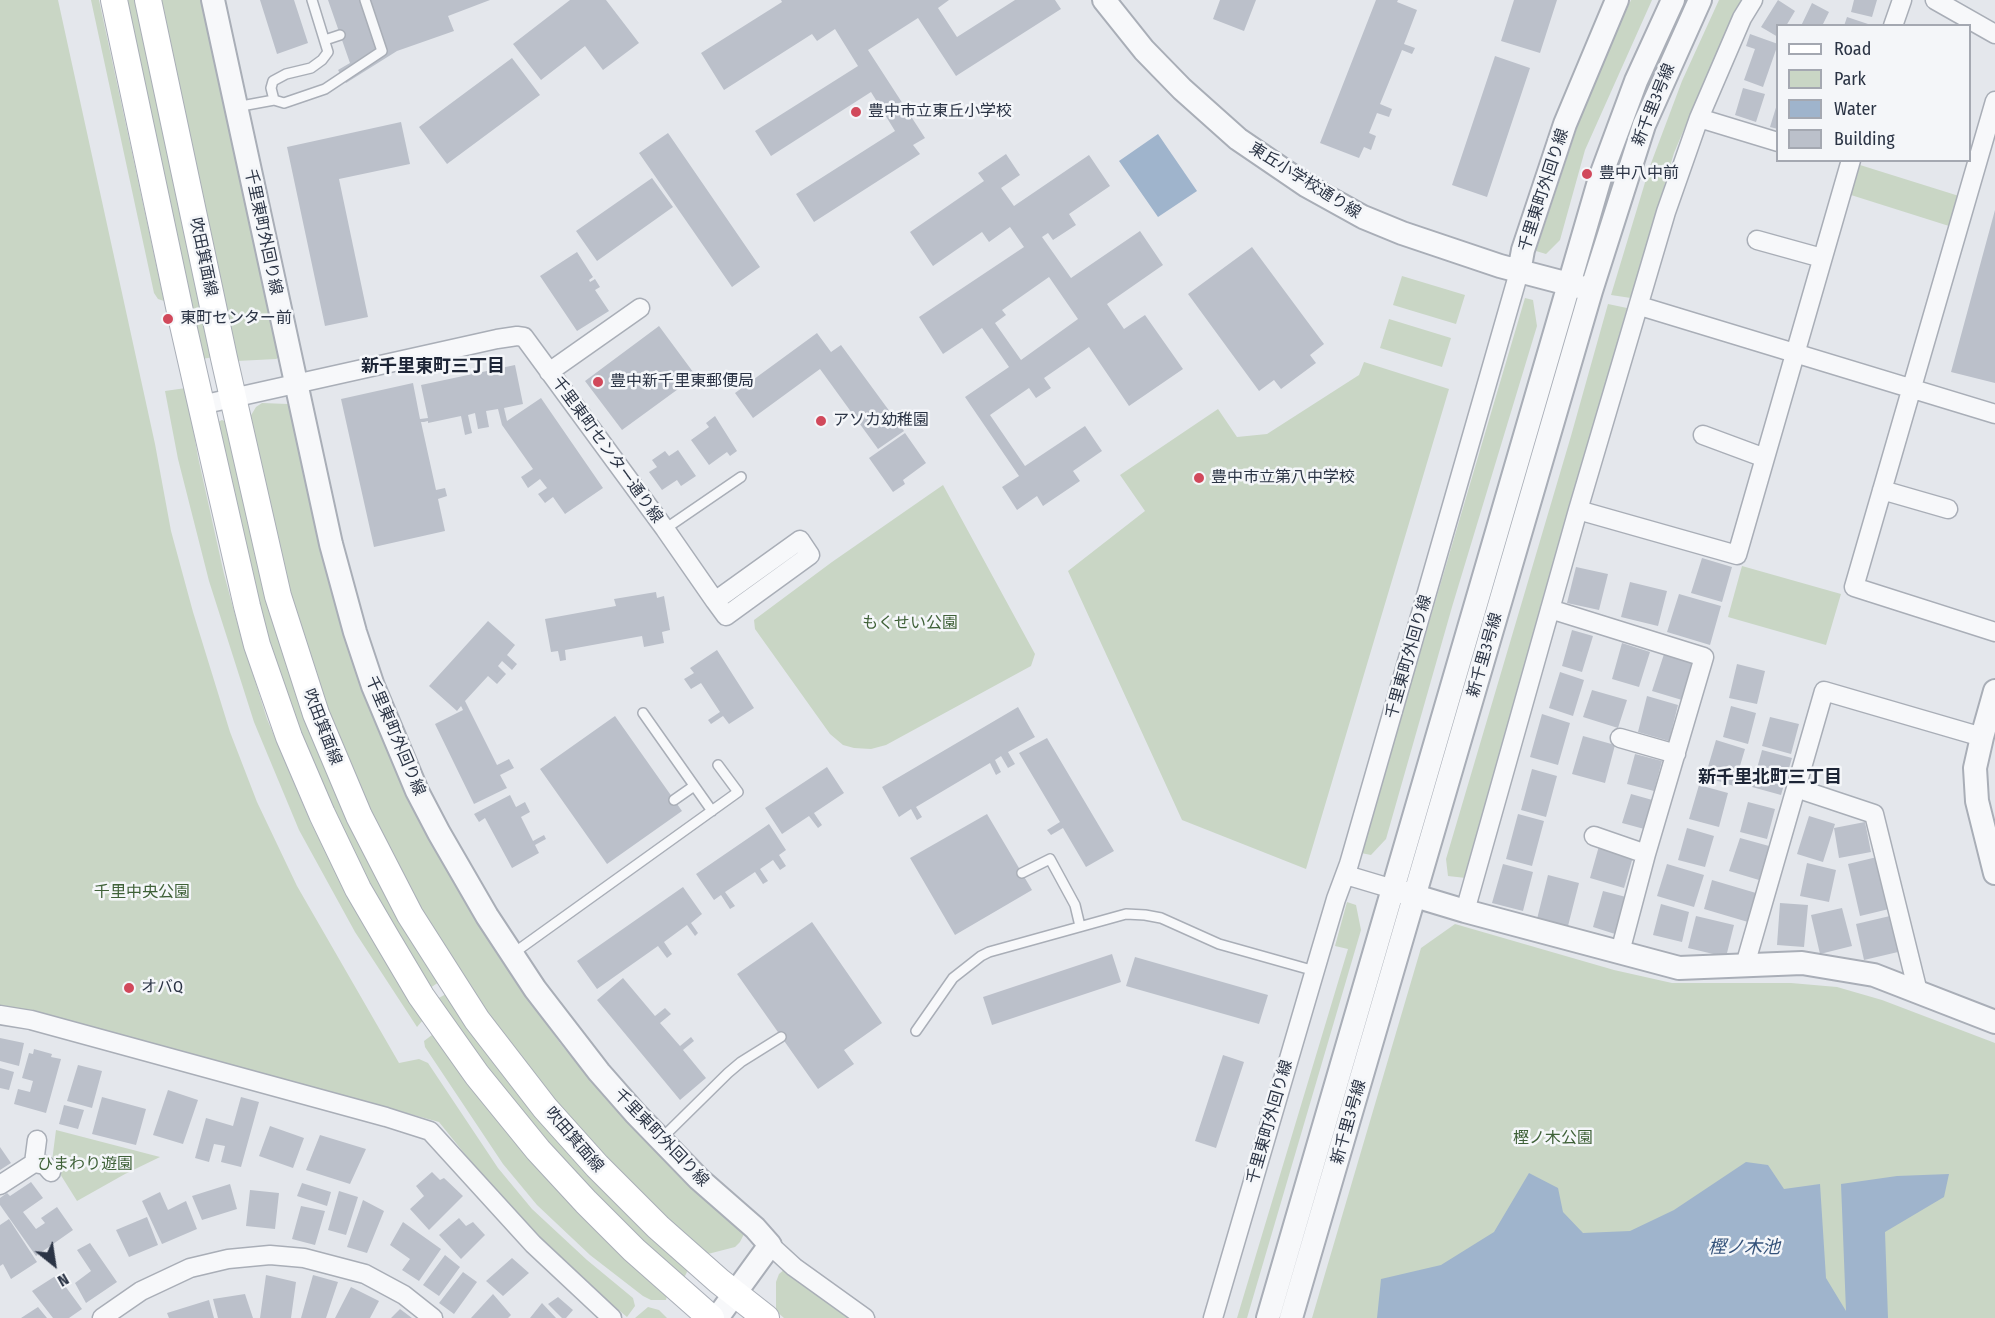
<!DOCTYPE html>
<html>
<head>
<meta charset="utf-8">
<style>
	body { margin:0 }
	#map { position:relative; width:1995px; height:1318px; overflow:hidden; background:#e4e7ec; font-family:"Fira Sans Condensed",sans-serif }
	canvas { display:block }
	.legend { position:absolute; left:1776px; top:24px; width:195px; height:138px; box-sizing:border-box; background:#f4f6f9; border:2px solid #a4a8b1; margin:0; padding:8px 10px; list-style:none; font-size:18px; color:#2b3445 }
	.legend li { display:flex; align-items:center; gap:12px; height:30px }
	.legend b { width:30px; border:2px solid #a4a8b1 }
	.north { position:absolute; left:24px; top:1234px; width:60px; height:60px; -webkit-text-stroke:4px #f4f6f9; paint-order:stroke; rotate:150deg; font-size:16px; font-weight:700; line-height:24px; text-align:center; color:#2b3445 }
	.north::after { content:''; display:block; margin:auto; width:21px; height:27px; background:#2b3445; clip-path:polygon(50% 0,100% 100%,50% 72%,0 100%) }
</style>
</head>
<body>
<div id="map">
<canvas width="1995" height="1318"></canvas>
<ul class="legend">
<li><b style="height:8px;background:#fff"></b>Road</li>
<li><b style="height:16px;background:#c9d6c5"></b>Park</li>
<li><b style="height:16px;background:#9fb4cc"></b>Water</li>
<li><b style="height:16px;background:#bbc0ca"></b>Building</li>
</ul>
<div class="north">N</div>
</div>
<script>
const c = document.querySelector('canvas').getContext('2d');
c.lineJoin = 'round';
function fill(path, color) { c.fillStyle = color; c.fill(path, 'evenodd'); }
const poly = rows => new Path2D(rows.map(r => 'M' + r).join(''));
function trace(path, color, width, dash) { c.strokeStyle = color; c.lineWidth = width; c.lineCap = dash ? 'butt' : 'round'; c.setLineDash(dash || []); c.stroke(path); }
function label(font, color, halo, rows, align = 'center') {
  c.font = font + ' "Fira Sans Condensed","Noto Sans JP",sans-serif'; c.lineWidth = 5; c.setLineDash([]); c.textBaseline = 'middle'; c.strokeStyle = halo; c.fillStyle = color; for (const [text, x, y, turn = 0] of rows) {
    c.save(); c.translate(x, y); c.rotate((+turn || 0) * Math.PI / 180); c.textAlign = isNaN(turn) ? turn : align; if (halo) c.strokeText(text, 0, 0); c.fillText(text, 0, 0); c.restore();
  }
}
const green = poly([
	[0,0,58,0,155,444,171,531,193,612,230,732,257,802,297,886,399,1063,419,1059,428,1063,498,1168,532,1209,587,1260,633,1298,635,1306,627,1317,585,1282,522,1219,485,1179,439,1122,177,1050,0,1005],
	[91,0,99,0,164,301,158,299,154,293],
	[124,0,135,0,214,357,202,359],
	[156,0,201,0,280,357,276,359,237,361],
	[1631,0,1652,0,1585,150,1560,240,1546,254,1536,251,1589,92],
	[1685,0,1690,0,1594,245,1591,244,1612,172,1657,57],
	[1719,0,1745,0,1718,49,1674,153,1631,298,1611,295,1650,166,1682,81],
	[1860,165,1959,196,1949,226,1851,195],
	[1402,276,1465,295,1456,324,1393,305],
	[1525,298,1533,300,1537,326,1452,607,1386,839,1371,855,1361,853],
	[1608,304,1627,308,1466,878,1448,876,1446,859,1571,436],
	[1389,319,1451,338,1442,367,1380,348],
	[1364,362,1449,389,1306,869,1182,820,1068,571,1145,511,1120,475,1218,409,1237,437,1267,434,1359,375],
	[186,388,198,457,224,574,240,633,267,719,311,823,363,923,423,1020,417,1027,355,932,299,830,254,722,209,581,178,459,165,391],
	[262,403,288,404,290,407,309,501,344,635,387,750,441,860,500,959,560,1043,602,1094,649,1145,744,1234,740,1242,735,1247,704,1255,626,1180,540,1085,484,1009,435,934,408,887,378,830,338,742,283,572,250,417,256,407],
	[222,420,226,422,253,542,439,982,430,988,364,876,312,764,278,672,262,619,218,422],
	[943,485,1035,654,1031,666,886,745,871,749,854,748,843,745,830,734,755,629,754,620,832,562],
	[1742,566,1841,594,1826,645,1728,617],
	[1347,902,1356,905,1361,930,1247,1318,1237,1318,1348,949,1335,946],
	[1455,924,1614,970,1672,983,1791,983,1837,987,1882,1000,1995,1043,1995,1318,1312,1318,1421,948],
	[446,994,686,1268,687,1272,685,1276,681,1277,597,1198,504,1092,437,999],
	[432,1035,667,1296,666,1300,651,1300,643,1296,590,1255,537,1205,503,1164,425,1047,424,1041],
	[56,1130,160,1157,125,1174,77,1201,52,1161],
	[786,1268,855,1318,784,1318,776,1311,776,1282,779,1274],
	[648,1307,659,1310,667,1318,635,1318]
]);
const water = poly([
	[1158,134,1197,191,1158,217,1119,161],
	[1746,1162,1768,1165,1784,1189,1820,1184,1826,1278,1846,1311,1841,1184,1897,1176,1949,1174,1944,1197,1885,1232,1888,1318,1377,1318,1381,1279,1441,1265,1494,1232,1529,1173,1558,1188,1563,1212,1583,1233,1630,1231,1674,1210]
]);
const building = poly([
	[260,0,294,0,308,43,277,54],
	[328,0,490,0,448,16,454,31,397,51,346,83,338,70,350,63],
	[570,0,606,0,639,43,603,70,585,46,541,80,513,44],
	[781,0,949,0,938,8,957,37,1015,0,1055,0,1061,9,956,76,918,18,868,50,925,138,913,145,920,154,814,222,796,194,895,131,871,92,771,156,755,131,858,66,835,29,817,41,812,34,724,90,701,53,782,2],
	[1220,0,1256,0,1244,31,1213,19],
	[1376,0,1398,0,1397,2,1417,10,1404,44,1415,48,1412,54,1402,50,1380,104,1392,109,1389,117,1377,113,1369,133,1376,136,1371,150,1364,147,1359,158,1320,143],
	[1514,0,1557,0,1540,53,1501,41],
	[1778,0,1795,11,1786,26,1778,26,1778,37,1761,27],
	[1854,0,1877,0,1872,17,1851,12],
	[1812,3,1829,12,1822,26,1801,26],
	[1847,17,1871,25,1871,26,1844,26],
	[1750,34,1778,44,1763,87,1744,80,1755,49,1746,46],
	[1495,56,1530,68,1487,197,1452,185],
	[512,58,540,95,447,164,419,127],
	[1743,88,1765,94,1756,122,1735,115],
	[1778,101,1778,129,1770,127],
	[401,122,410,164,339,179,368,317,325,326,287,147],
	[668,133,760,267,732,287,639,153],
	[1006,154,1020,175,1001,188,1014,206,1089,155,1110,186,1069,214,1076,225,1053,240,1048,233,1042,237,1071,278,1140,231,1163,265,1107,304,1124,329,1145,315,1183,369,1129,406,1089,347,1044,378,1051,388,1036,398,1029,388,990,415,1025,466,1085,426,1102,451,1073,471,1080,481,1043,506,1037,496,1017,510,1002,487,1019,476,965,397,1009,367,982,328,943,354,919,317,1024,247,1010,227,989,242,982,232,933,266,910,232,984,181,978,173],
	[1049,277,1078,319,1021,360,995,323,1006,315,1002,310],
	[652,178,673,207,597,261,576,231],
	[1995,210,1995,383,1951,372],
	[1252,247,1324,344,1310,355,1316,363,1281,389,1274,380,1259,391,1188,294],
	[577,252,593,277,589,280,590,282,595,279,600,287,595,290,609,311,577,331,540,276],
	[659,326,696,376,622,430,585,381],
	[817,333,831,352,841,345,904,431,878,449,820,369,753,418,735,393],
	[515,365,523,404,504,408,507,421,541,398,603,488,565,514,553,497,545,503,538,494,547,488,540,479,528,488,521,477,533,469,502,425,498,409,486,411,489,427,478,429,475,413,468,415,472,433,465,435,461,416,428,423,428,421,424,422,421,422,436,490,445,488,447,496,438,499,445,531,374,547,341,399,413,383,420,419,428,418,421,385],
	[715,416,737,451,730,456,727,452,709,465,691,440,709,427,706,423],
	[905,433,926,463,903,480,905,484,893,492,869,458],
	[678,450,696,476,681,486,677,480,662,490,649,472,657,467,652,460,665,451,669,456],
	[1702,558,1732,567,1722,602,1691,593],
	[1576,567,1608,574,1599,610,1567,603],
	[1630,582,1667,591,1658,626,1621,617],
	[656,592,657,598,664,596,670,630,662,632,664,643,644,647,642,636,565,650,566,660,560,661,558,651,551,652,545,619,616,606,614,599],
	[1679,594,1721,606,1710,645,1667,632],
	[488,621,515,645,507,655,517,664,512,670,502,661,498,666,506,674,497,684,488,676,465,701,497,765,509,759,514,768,500,775,507,788,474,804,435,724,463,710,461,706,457,711,429,686],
	[1572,630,1593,636,1582,672,1562,666],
	[1622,643,1650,652,1639,687,1612,679],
	[717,650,754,708,729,724,723,716,711,724,708,720,720,712,701,683,691,689,684,679,694,673,690,668],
	[1664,654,1694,663,1682,700,1652,691],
	[1737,664,1765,671,1757,704,1729,698],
	[1560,672,1584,680,1573,716,1549,708],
	[1592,690,1627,700,1618,728,1583,717],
	[1647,696,1678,705,1669,741,1638,732],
	[1731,706,1756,713,1748,744,1723,737],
	[1018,707,1035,737,1008,752,1015,764,1008,768,1001,756,995,760,1001,772,996,775,990,763,916,807,922,817,917,820,911,809,899,817,882,787],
	[1542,714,1570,723,1558,765,1530,757],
	[615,716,682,811,607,864,540,769],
	[1770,717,1799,724,1791,754,1762,746],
	[1583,736,1615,745,1605,783,1572,774],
	[1047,738,1114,851,1086,867,1063,828,1051,835,1047,830,1060,822,1019,753],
	[1716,740,1745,749,1734,786,1705,777],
	[1762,750,1792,758,1781,795,1752,787],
	[1635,754,1662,761,1654,791,1627,784],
	[827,767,844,793,814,813,822,825,818,828,809,816,782,834,765,808],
	[1532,769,1557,776,1546,817,1521,810],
	[1699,785,1728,793,1719,827,1689,819],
	[1631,794,1656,801,1648,830,1622,823],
	[510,795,516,807,525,802,530,812,521,817,533,841,544,835,546,839,535,845,539,853,512,868,485,818,479,822,474,814],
	[1748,802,1775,809,1767,839,1740,832],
	[987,814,1032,890,955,935,910,858],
	[1518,814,1544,821,1532,866,1506,859],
	[1809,816,1835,824,1823,862,1797,854],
	[1865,822,1871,852,1839,858,1834,828],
	[769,824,786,850,779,855,786,866,780,870,773,860,760,869,768,881,763,884,755,872,725,892,735,906,730,909,721,895,714,900,696,874],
	[1687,828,1714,836,1705,867,1678,860],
	[1740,838,1769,846,1759,880,1729,871],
	[1599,846,1633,857,1624,888,1590,878],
	[1877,857,1889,909,1860,916,1848,864],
	[1807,863,1836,870,1829,902,1800,896],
	[1503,864,1533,872,1523,911,1492,903],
	[1667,864,1704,875,1694,907,1657,896],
	[1548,875,1579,883,1568,926,1537,919],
	[1712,880,1756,893,1748,922,1704,909],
	[683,887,702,914,691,923,698,933,695,936,687,925,664,942,672,954,667,958,658,946,597,989,577,961],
	[1603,891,1626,897,1615,934,1593,927],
	[1780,903,1808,905,1804,947,1777,945],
	[1661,904,1689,912,1682,942,1653,935],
	[1842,908,1852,946,1820,954,1811,915],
	[1696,916,1734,925,1726,957,1688,948],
	[1890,916,1898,952,1864,960,1856,924],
	[812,922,882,1023,844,1050,854,1064,818,1089,737,974],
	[1112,954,1121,982,992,1025,983,997],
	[1135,957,1268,995,1259,1024,1126,986],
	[623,978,655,1016,665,1008,671,1014,660,1023,680,1046,691,1037,694,1041,683,1050,706,1078,680,1100,597,1000],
	[0,1038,24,1043,19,1066,0,1061],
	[34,1049,52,1054,51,1057,61,1059,46,1113,14,1104,18,1089,30,1092,33,1081,22,1078,29,1053,33,1054],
	[1223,1055,1244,1062,1216,1148,1195,1141],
	[78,1065,102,1071,92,1108,67,1101],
	[0,1068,14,1072,9,1090,0,1088],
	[168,1090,198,1100,183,1144,153,1135],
	[102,1097,146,1109,136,1145,92,1134],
	[241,1097,259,1102,241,1167,221,1162,225,1146,214,1144,209,1162,195,1158,206,1118,233,1126],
	[64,1105,84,1110,78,1129,59,1124],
	[270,1126,304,1138,293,1168,259,1156],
	[320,1135,366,1149,350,1184,306,1170],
	[0,1147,11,1163,0,1170],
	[432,1172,440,1180,444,1178,463,1196,429,1230,410,1209,424,1196,416,1186],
	[31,1182,43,1198,23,1212,36,1229,45,1223,41,1218,57,1207,73,1230,36,1256,0,1205,0,1198,7,1193,10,1196],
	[302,1183,331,1192,327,1206,297,1196],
	[230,1184,237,1209,202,1220,192,1196],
	[250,1190,279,1193,275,1229,246,1226],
	[339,1191,358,1197,346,1235,328,1230],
	[160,1192,168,1210,186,1201,197,1229,162,1244,142,1201],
	[363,1200,384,1211,367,1253,347,1247],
	[301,1206,325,1211,315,1245,292,1239],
	[147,1217,158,1245,129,1257,116,1230],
	[459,1218,466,1226,473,1222,485,1235,461,1259,439,1235],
	[9,1219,37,1262,11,1279,3,1264,0,1266,0,1225],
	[403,1222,441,1249,419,1281,402,1270,410,1259,390,1245],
	[90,1243,117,1282,86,1303,75,1283,91,1271,77,1250],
	[445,1255,460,1267,439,1296,423,1285],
	[512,1258,529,1273,503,1296,486,1281],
	[463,1272,477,1282,454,1314,439,1303],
	[57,1275,82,1309,69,1318,53,1318,32,1291],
	[266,1275,296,1282,291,1318,260,1318],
	[313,1275,338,1282,326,1318,301,1318],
	[351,1287,379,1301,370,1318,335,1318],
	[245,1294,253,1318,218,1318,213,1299],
	[493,1294,511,1315,508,1318,471,1318],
	[558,1297,573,1310,566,1318,562,1318,548,1304],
	[209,1300,214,1318,169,1318,167,1313],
	[542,1303,556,1318,530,1318],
	[38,1307,47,1318,21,1318],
	[400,1309,412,1318,391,1318]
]);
const service = poly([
	[325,40,340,35],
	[274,100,271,88,273,81,286,74,311,68,322,60,328,52,312,0],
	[236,107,274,100,284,103,325,89,382,51,365,0],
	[665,529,741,477],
	[643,713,712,811],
	[674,800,694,786],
	[1022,873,1050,859,1075,905,1080,926],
	[511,955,738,792,718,765],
	[916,1031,953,978,981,956,989,952,1126,914,1145,915,1161,918,1219,944,1315,971],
	[660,1140,728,1073,741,1062,781,1037]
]);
const minor = poly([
	[1935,0,1995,34],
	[1893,26,1902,0],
	[1995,101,1854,587,1995,632],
	[1699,118,1778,142],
	[1757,240,1822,258],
	[1640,306,1995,414],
	[549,372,640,308],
	[201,405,497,339,517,336,524,337,665,529,715,601,726,616,810,555,800,540,715,601],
	[1703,435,1765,458],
	[1882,490,1948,509],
	[1578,510,1737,555,1851,160],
	[1550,609,1704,657,1646,854,1620,952],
	[1620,738,1676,754],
	[1796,788,1874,814,1918,992],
	[1594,836,1646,854],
	[1346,875,1393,889],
	[1465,911,1578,510,1666,212,1699,118,1742,18,1753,0],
	[1745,965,1824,691,1982,737],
	[0,1015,31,1020,386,1117,430,1131,533,1244,612,1318],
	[34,1163,37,1140],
	[0,1185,34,1163,45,1165,51,1172],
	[770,1245,794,1267,865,1318],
	[102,1318,141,1291,190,1268,228,1259,270,1255,304,1258,365,1274,404,1295,433,1318],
	[1213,1318,1320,953,1336,899,1349,864,1519,272]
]);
const tertiary = poly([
	[213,0,331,544,355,632,373,686,417,791,439,833,487,916,535,989,599,1072,635,1113,699,1179,755,1228,770,1245,717,1318],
	[1104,0,1144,50,1182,89,1238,139,1307,186,1363,217,1402,233,1500,266,1584,288],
	[1519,272,1523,250,1565,124,1617,0],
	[1995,691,1982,737,1975,768,1977,801,1995,873],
	[1402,892,1465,911,1679,968,1802,963,1874,975,1995,1022],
	[1268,1318,1600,178,1636,81,1673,0],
	[1291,1318,1591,291,1644,125,1700,0]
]);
const secondary = poly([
	[114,0,181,316,247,606,257,645,289,737,322,814,358,889,386,937,421,996,477,1075,538,1150,586,1202,634,1250,711,1318],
	[148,0,224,358,278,596,316,714,359,816,410,915,447,973,477,1020,545,1108,597,1166,658,1227,719,1281,766,1318]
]);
const markers = [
	[856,112,6,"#d1495b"],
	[1587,174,6,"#d1495b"],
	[168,319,6,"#d1495b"],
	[598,382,6,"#d1495b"],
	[821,421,6,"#d1495b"],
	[1199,478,6,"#d1495b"],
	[129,988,6,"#d1495b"]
];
const streetNames = [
	["新千里3号線",1654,105,-68],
	["東丘小学校通り線",1305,181,32],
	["千里東町外回り線",1544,190,-72],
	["千里東町外回り線",263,232,78],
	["吹田箕面線",203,257,78],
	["千里東町センター通り線",607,450,54],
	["新千里3号線",1485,655,-74],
	["千里東町外回り線",1409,657,-74],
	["吹田箕面線",322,727,69],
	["千里東町外回り線",395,736,67],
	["千里東町外回り線",1270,1122,-74],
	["新千里3号線",1349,1122,-74],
	["千里東町外回り線",661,1138,46],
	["吹田箕面線",574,1140,49]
];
const poiNames = [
	["豊中市立東丘小学校",868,112],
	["豊中八中前",1599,174],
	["東町センター前",180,319],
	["豊中新千里東郵便局",610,382],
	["アソカ幼稚園",833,421],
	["豊中市立第八中学校",1211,478],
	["オバQ",141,988]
];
const parkNames = [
	["もくせい公園",910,624],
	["千里中央公園",142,893],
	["樫ノ木公園",1553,1139],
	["ひまわり遊園",85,1165]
];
const neighbourhoodNames = [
	["新千里東町三丁目",433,367],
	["新千里北町三丁目",1770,778]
];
const waterNames = [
	["樫ノ木池",1744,1248]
];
fill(green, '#c9d6c5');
fill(water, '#9fb4cc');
fill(building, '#bbc0ca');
trace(service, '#a9aeb7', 12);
trace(minor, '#a9aeb7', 21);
trace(tertiary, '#a9aeb7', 26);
trace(secondary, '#a9aeb7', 28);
trace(service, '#f7f8fa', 9);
trace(minor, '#f7f8fa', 18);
trace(tertiary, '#f7f8fa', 22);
trace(secondary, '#fff', 26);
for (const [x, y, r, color] of markers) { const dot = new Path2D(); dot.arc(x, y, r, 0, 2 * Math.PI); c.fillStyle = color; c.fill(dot); trace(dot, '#f4f6f9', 2); }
label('16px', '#2b3445', '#f4f6f9', streetNames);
label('16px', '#2b3445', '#f4f6f9', poiNames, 'left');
label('16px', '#3f6138', '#f4f6f9', parkNames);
label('bold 18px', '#1d2536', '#f4f6f9', neighbourhoodNames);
label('italic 18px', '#34527a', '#f4f6f9', waterNames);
</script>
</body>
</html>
